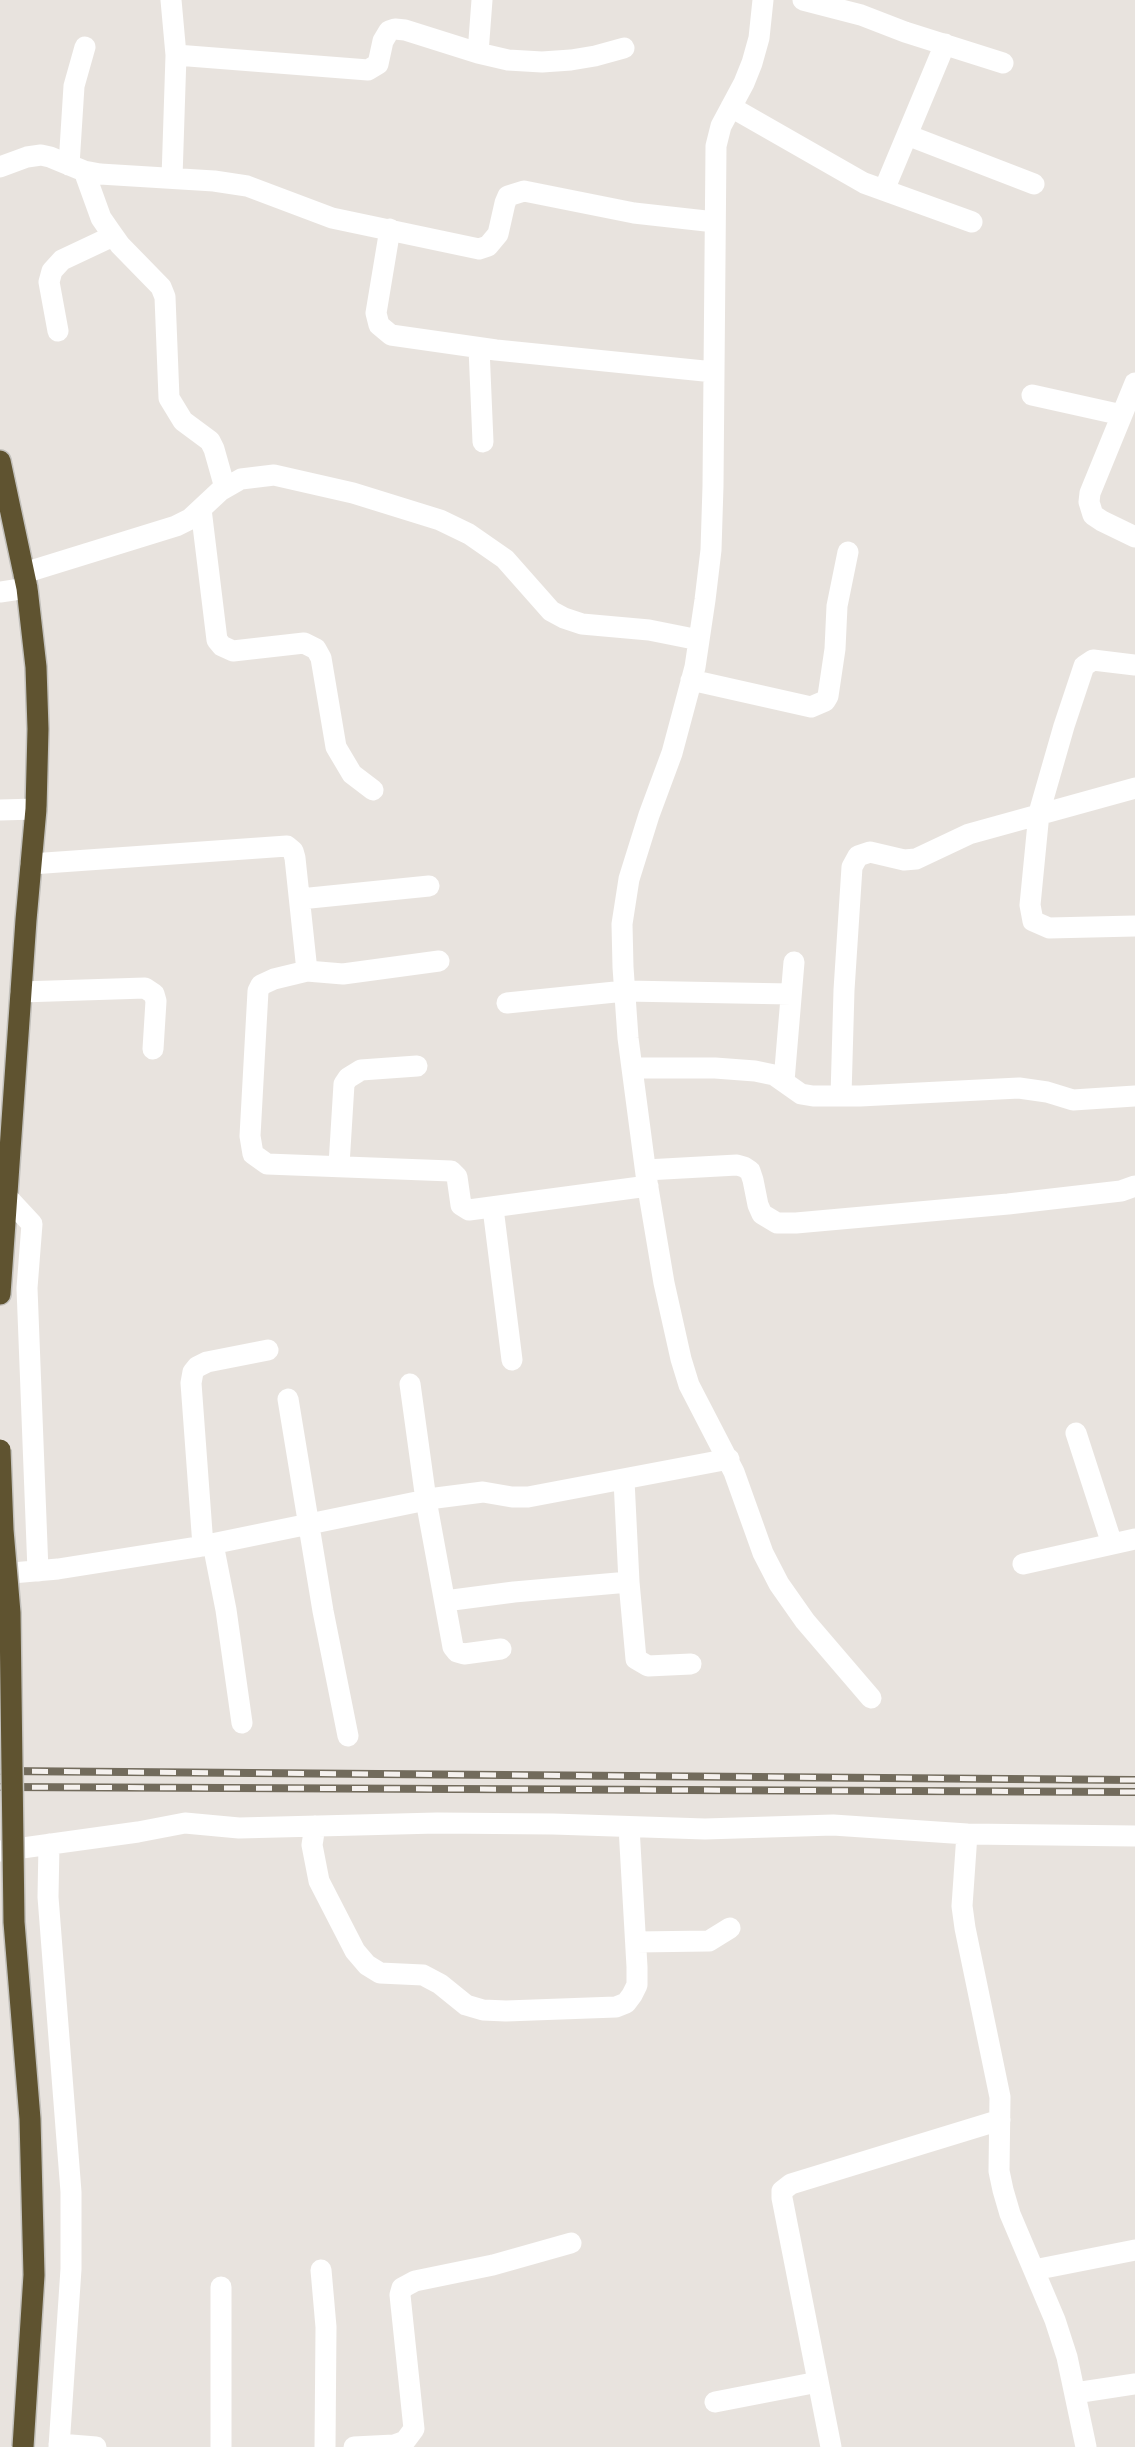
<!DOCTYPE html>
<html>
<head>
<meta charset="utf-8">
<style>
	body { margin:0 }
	canvas { display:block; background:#e8e3de }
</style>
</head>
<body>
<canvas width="1135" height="2447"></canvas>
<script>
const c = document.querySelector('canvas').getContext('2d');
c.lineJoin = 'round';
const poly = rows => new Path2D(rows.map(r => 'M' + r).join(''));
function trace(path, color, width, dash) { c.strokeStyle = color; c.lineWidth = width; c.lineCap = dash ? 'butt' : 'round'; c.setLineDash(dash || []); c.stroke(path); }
const minor = poly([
	[171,0,176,55,172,178],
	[763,0,759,38,752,63,744,83,721,126,716,146,713,486,711,550,705,600,695,667,672,753,649,815,629,879,622,924,623,967,628,1038,647,1182,664,1283,681,1359,689,1385,734,1472,763,1553,779,1584,805,1621,871,1698],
	[803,0,861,15,905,32,1003,63],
	[478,53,482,0],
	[176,55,368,70,378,64,383,41,389,31,395,29,405,30,478,53,508,60,542,62,571,60,595,56,624,48],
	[731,107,864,183,972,222],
	[907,135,1034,184],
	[69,165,74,86,85,47],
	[0,167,27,157,41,155,50,157,84,171,100,174,214,181,247,186,332,218,479,249,488,246,498,234,505,203,508,196,524,191,634,213,715,222],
	[84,171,101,218,110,231,120,245,161,287,165,297,169,398,183,421,210,441,214,449,225,488],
	[884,190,945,44],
	[390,229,376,313,379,325,391,335,496,350,714,372],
	[58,331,49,282,52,271,62,260,113,236],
	[479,348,483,442],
	[1135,383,1090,493,1089,502,1093,515,1102,521,1135,537],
	[1032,395,1122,415],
	[201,509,217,640,222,646,233,651,304,643,316,649,321,658,336,747,352,774,373,790],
	[24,573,176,526,190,519,220,491,241,479,274,475,353,493,440,520,469,534,505,559,551,611,564,618,582,624,649,630,699,640],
	[0,592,27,588],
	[1135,665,1093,660,1084,666,1064,726,1039,813,1030,905,1033,921,1049,928,1135,926],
	[691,680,811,707,825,701,828,696,835,649,837,606,848,552],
	[0,810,36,809],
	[31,864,287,846,293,851,295,858,307,971],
	[300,899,429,886],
	[439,961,343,974,307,971,274,979,261,985,258,991,250,1136,253,1154,267,1164,451,1171,457,1177,461,1205,469,1210,648,1186],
	[21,992,145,988,154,994,156,1001,153,1049],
	[507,1003,625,991,791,994],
	[632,1068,715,1068,755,1071,774,1075,801,1094,813,1096,860,1096,1019,1088,1047,1092,1073,1100,1135,1096],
	[784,1081,794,962],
	[841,1096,844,990,852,867,858,856,870,852,904,860,916,859,969,834,1135,788],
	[339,1165,344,1084,348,1078,361,1070,417,1066],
	[646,1170,737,1165,744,1167,750,1171,753,1180,758,1205,762,1214,777,1223,796,1223,1008,1204,1121,1191,1135,1186],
	[6,1196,32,1224,27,1288,38,1571],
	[493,1208,512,1360],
	[410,1384,426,1500,453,1647,457,1652,464,1654,501,1649],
	[288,1399,323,1611,348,1736],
	[1076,1433,1112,1544],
	[624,1480,629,1582,636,1659,648,1666,691,1664],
	[213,1544,226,1610,242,1723],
	[203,1546,191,1383,193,1372,197,1367,207,1362,268,1350],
	[1023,1564,1135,1539],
	[0,1574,58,1569,197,1547,436,1498,483,1492,512,1497,528,1497,729,1459],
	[445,1601,514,1592,629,1582],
	[315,1826,312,1845,319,1881,355,1951,367,1965,380,1973,423,1975,440,1984,466,2005,483,2010,506,2011,616,2007,626,2003,632,1995,637,1985,637,1967,629,1827],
	[967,1834,962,1906,965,1928,1000,2097,999,2171,1003,2190,1010,2214,1055,2320,1067,2357,1086,2447],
	[49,1844,48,1897,71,2192,71,2269,59,2447],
	[0,1851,138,1832,185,1823,239,1828,437,1823,553,1824,705,1829,833,1825,967,1834,1135,1836],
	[636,1942,709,1941,730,1928],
	[321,2270,326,2327,325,2447],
	[1034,2270,1135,2250],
	[1075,2393,1135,2384],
	[715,2402,818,2382],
	[59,2444,96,2447],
	[221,2447,221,2287],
	[354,2447,394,2445,405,2441,414,2429,400,2295,402,2288,415,2281,493,2265,571,2243],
	[831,2447,782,2198,782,2191,791,2184,1000,2120]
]);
const highway = poly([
	[0,461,27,588,36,667,38,729,36,809,26,920,0,1294]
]);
const rail = poly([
	[0,1771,1135,1780],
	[0,1787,1135,1792]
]);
const highwayBridge = poly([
	[0,1450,3,1530,10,1613,14,1922,30,2119,34,2275,23,2447]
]);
trace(highway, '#c3c1bc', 24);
trace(minor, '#fff', 21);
trace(highway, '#5f5330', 21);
trace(rail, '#726b5c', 8);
trace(rail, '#f5f1ee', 5, [16]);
trace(highwayBridge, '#c3c1bc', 24, []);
trace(highwayBridge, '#5f5330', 21);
</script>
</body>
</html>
